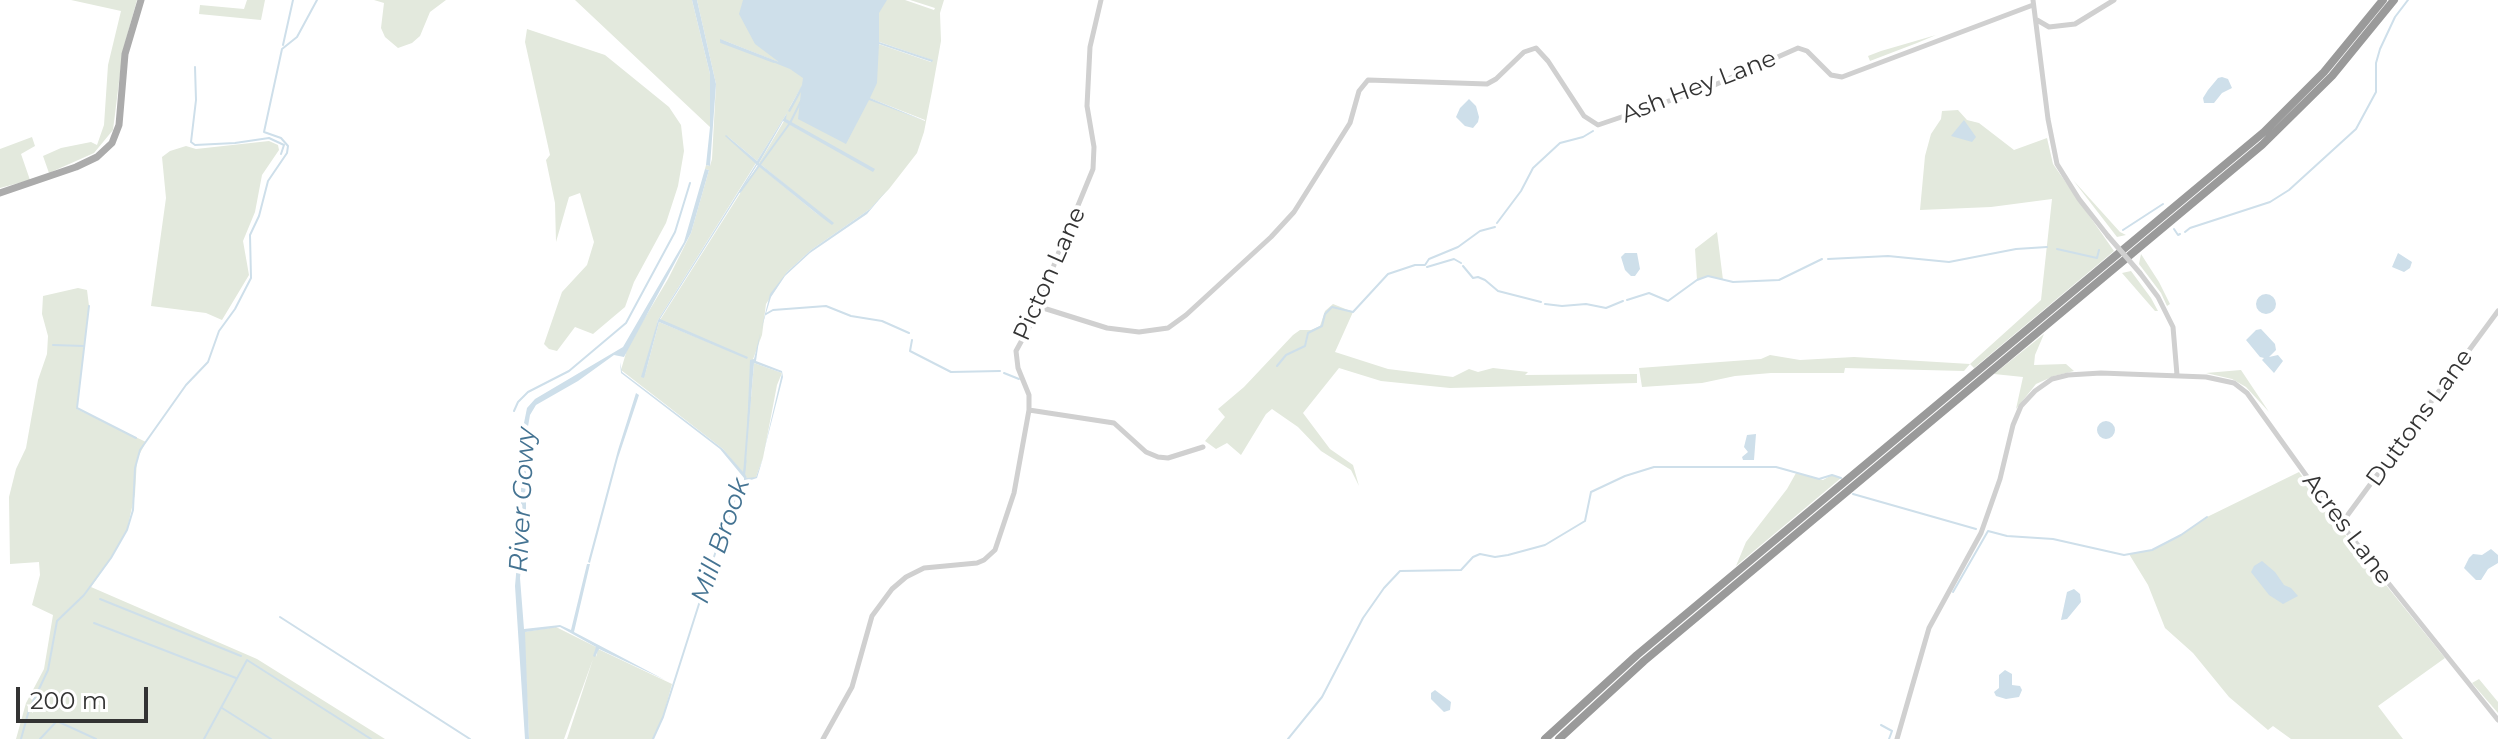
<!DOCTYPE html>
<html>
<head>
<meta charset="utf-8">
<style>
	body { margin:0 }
	#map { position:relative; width:2498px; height:739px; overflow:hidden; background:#fff; font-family:Montserrat,sans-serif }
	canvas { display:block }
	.scale { position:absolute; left:16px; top:687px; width:132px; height:36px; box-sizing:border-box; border:4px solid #333; border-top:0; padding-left:10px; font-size:24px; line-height:28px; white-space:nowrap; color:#333; -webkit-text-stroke:6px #fff; paint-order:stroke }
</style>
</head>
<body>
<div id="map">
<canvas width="2498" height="739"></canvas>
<div class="scale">200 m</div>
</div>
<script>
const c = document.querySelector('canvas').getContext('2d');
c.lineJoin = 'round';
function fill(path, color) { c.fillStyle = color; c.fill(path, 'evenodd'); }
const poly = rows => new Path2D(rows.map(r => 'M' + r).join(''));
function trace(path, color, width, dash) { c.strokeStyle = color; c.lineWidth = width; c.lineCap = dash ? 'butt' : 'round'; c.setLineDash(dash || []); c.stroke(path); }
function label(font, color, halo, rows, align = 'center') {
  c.font = font + ' Montserrat,sans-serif'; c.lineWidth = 8; c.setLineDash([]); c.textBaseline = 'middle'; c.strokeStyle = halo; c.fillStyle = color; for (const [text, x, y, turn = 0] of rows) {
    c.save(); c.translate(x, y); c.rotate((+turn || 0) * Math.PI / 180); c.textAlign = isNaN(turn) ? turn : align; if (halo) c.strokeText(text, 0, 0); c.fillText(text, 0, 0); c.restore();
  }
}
const green = poly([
	[71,0,137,0,123,50,113,130,94,153,49,173,43,156,61,148,91,142,97,145,104,125,108,65,121,11],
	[247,0,265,0,261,20,199,14,200,5,244,9],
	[374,0,446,0,430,12,420,36,412,43,398,48,385,37,381,28,384,3],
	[575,0,692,0,710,74,710,127],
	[697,0,750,0,931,62,932,60,865,37,813,0,905,0,934,10,935,8,910,0,944,0,940,13,941,41,932,91,924,132,917,153,889,189,870,209,811,250,787,272,766,304,762,335,752,362,746,455,754,363,782,373,777,385,763,458,756,477,751,479,747,478,723,449,621,370,628,346,668,279,691,233,709,170,705,169,706,165,710,166,712,159,716,84],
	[720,39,925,120,925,121,810,76,788,110,808,76],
	[787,113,785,119,874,171,784,121,759,163,833,224,816,213,758,165,660,320,747,358,659,322,644,378,658,320,756,163,726,135,757,161],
	[527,29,605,55,669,107,681,125,684,151,678,186,666,223,634,282,625,307,593,334,575,327,557,351,549,349,544,344,562,292,587,265,594,242,580,193,569,197,556,242,555,203,546,160,550,155,525,42],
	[1936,35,1917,43,1870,61,1868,56,1881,51],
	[1958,110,1967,120,1979,123,2014,150,2047,138,2053,164,2114,251,1974,368,1970,364,1964,371,1845,368,1844,373,1771,373,1735,376,1702,383,1642,387,1639,368,1761,359,1770,355,1800,360,1854,357,1970,364,2041,300,2052,199,1991,207,1920,210,1925,156,1931,134,1941,119,1942,111],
	[32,137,35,146,21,154,30,180,0,188,0,149],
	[269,141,278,145,279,150,262,175,255,212,243,241,249,275,222,320,206,313,151,306,166,198,162,157,170,151,186,146,196,149],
	[2073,180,2120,232,2126,235,2117,237],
	[1717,232,1723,280,1708,276,1697,280,1695,249],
	[2141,254,2159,282,2170,304,2167,306,2161,293,2139,264],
	[2131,271,2151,298,2158,311,2155,311,2122,273],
	[78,288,87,290,89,306,77,409,146,442,137,459,135,494,127,530,111,558,91,587,257,659,385,739,16,739,26,703,44,669,53,615,32,605,40,575,39,562,10,564,9,497,16,469,26,448,38,380,47,354,48,336,42,314,43,296],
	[1333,304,1353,312,1335,352,1388,369,1453,377,1469,369,1478,372,1493,368,1528,372,1525,375,1637,374,1637,383,1450,388,1381,381,1339,368,1303,413,1330,449,1353,465,1359,486,1351,470,1321,451,1298,427,1272,409,1266,414,1241,455,1227,443,1216,449,1205,441,1225,417,1218,409,1244,387,1293,335,1300,330,1311,330,1320,326,1325,311],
	[2044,334,2035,355,2034,365,2066,364,2074,371,2054,376,2036,384,2016,409,2023,377,1994,374],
	[2241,370,2269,412,2246,387,2232,379,2206,373],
	[2299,472,2339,527,2445,658,2378,706,2403,739,2291,739,2273,726,2268,730,2229,697,2193,653,2165,628,2148,585,2129,554,2152,550,2181,535,2207,517],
	[1796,473,1823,480,1832,475,1841,478,1736,566,1746,542,1787,489],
	[556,627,596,647,596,657,598,649,672,684,663,717,653,739,567,739,593,659,564,739,529,739,524,632],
	[2479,679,2498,702,2498,713,2472,683]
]);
const water = poly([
	[692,0,697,0,716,84,710,166,706,165,710,127,710,74],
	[743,0,887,0,879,13,879,42,933,60,932,62,879,44,877,83,870,98,925,121,869,100,846,144,798,119,801,92,790,112,788,111,802,85,803,78,790,69,720,41,720,39,779,62,755,44,739,14],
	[2222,77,2228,79,2232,88,2222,93,2214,103,2204,103,2203,98,2208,90,2218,78],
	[1469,99,1476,106,1479,117,1478,122,1473,128,1465,126,1456,117,1460,108],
	[787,113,786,119,875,169,873,172,783,121,759,163,834,223,832,225,816,213,757,165,660,319,748,357,747,359,659,322,644,378,641,377,658,320,756,164,725,136,726,135,757,161],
	[1964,120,1976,137,1972,142,1951,136],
	[705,169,709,170,691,233,624,357,614,355,578,381,536,405,530,415,526,438,526,518,520,578,524,629,560,625,571,630,587,564,590,564,574,632,665,680,599,649,595,657,593,656,596,647,560,627,525,632,529,739,525,739,515,586,521,519,521,438,527,408,535,399,623,347,684,242],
	[888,189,867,214,810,253,785,276,771,297,761,330,770,294,787,272,811,250,870,209],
	[1625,253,1637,253,1640,269,1635,276,1631,276,1625,270,1621,257],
	[2398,253,2412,262,2410,268,2404,272,2392,267],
	'2256 304a10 10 0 1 1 20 0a10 10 0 1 1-20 0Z',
	[2261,329,2275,344,2276,350,2269,357,2278,355,2283,361,2274,373,2262,360,2264,358,2260,357,2246,340,2256,330],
	[760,334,756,361,782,371,783,377,763,455,782,373,754,363,746,455,750,360,754,359],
	[620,362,622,372,723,449,743,472,747,458,745,474,747,478,756,477,763,458,757,478,748,481,736,499,721,541,733,500,744,485,744,478,720,449,621,373],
	[636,393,639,395,618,458,590,563,588,562,618,450],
	'2097 430a9 9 0 1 1 18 0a9 9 0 1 1-18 0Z',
	[1756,434,1754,460,1743,460,1742,457,1748,452,1744,447,1747,435],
	[2491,549,2498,555,2498,563,2488,569,2481,580,2476,580,2464,568,2469,558,2473,554,2482,555],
	[2262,561,2275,572,2284,585,2291,588,2298,596,2283,604,2269,595,2251,572,2254,566],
	[2074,589,2080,594,2081,602,2067,619,2061,620,2067,592],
	[2005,670,2012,674,2012,685,2020,686,2022,690,2019,697,2006,699,1996,696,1994,692,1999,688,1999,675],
	[1435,690,1451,702,1450,710,1444,712,1431,699,1431,693]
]);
const stream = poly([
	[721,42,774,62],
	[283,45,293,0],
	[195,67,196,100,191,142,195,145,235,143,269,138,284,145,281,154],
	[740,192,790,123,801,101],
	[1497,223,1521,191,1533,168,1560,143,1583,137,1593,131],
	[2174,229,2178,235,2180,234],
	[2123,230,2163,204],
	[2185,232,2190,228,2270,202,2289,190,2356,129,2376,92,2376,63,2380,49,2395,17,2408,0],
	[2057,249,2097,258,2099,250],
	[1828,259,1888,256,1949,262,2016,249,2047,247],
	[1463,266,1473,278,1478,277,1485,280,1498,291,1541,302],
	[1427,267,1454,259,1461,263],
	[1627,300,1649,293,1668,301,1697,280,1708,276,1733,282,1779,280,1822,259],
	[1545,304,1562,306,1586,304,1606,308,1623,301],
	[89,306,77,408,136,438],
	[766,314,773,310,826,306,851,316,882,321,909,333],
	[912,340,910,351,951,372,1000,371],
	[53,345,84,346],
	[1277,366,1286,355,1305,346,1308,333,1322,326,1325,314,1332,307,1353,312,1388,274,1415,265,1425,265,1429,259,1458,247,1480,231,1495,227],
	[1004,373,1019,379],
	[514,411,518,402,528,392,569,371,626,323,675,232,690,183],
	[744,475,750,398],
	[1853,494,1976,529],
	[1953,592,1988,531,2007,536,2053,539,2124,555,2152,550,2181,535,2207,517],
	[100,599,241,656],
	[280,617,470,739],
	[94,623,236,678],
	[222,708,271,739],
	[1881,725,1892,731,1889,739],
	[21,739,29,710,48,670,57,621,84,595,111,558,127,530,133,510,135,468,140,450,186,385,208,362,219,331,235,309,251,278,250,235,259,216,268,181,287,153,288,146,281,138,264,132,282,49,297,37,317,0],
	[40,739,56,722,59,722,96,739],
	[204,739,247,660,371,739],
	[653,739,663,717,720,538],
	[1288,739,1322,697,1363,618,1384,588,1400,571,1461,570,1473,557,1480,554,1495,557,1508,555,1545,545,1585,521,1591,492,1625,476,1654,467,1776,467,1819,479,1832,475,1841,478]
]);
const minor = poly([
	[2033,0,2048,119,2057,164,2079,199,2108,236],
	[2037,20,2049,27,2075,24,2114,0],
	[2140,273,2158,297,2173,327,2177,375],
	[1040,307,1107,328,1139,332,1168,328,1186,315,1271,237,1294,212,1350,123,1359,91,1368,80,1487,84,1496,79,1524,52,1536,48,1548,61,1584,116,1598,125,1710,87,1798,48,1807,51,1831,75,1842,77,2033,5],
	[1029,410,1114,423,1146,452,1158,457,1168,458,1203,447],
	[2341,524,2498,311],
	[823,739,852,687,872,616,892,589,906,577,924,568,977,563,984,560,995,550,1014,493,1029,410,1029,395,1018,368,1016,351,1040,307,1056,259,1093,169,1094,147,1087,106,1090,47,1101,0],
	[1897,739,1929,628,1981,533,2000,479,2013,425,2021,406,2035,391,2052,379,2068,375,2101,373,2206,377,2234,383,2247,393,2341,524,2498,720]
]);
const major = poly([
	[0,193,76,167,97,157,112,143,119,125,125,54,141,0]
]);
const highway = poly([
	[1545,739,1637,655,2264,132,2324,72,2383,0],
	[1559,739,1644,661,2262,145,2332,76,2394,0]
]);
const minorBridge = poly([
	[2108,236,2140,273]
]);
const streetNames = [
	["Ash Hey Lane",1699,87,-21],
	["Picton Lane",1050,274,-66],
	["Duttons Lane",2420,418,-54],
	["Acres Lane",2347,529,53]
];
const waterNames = [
	["River Gowy",523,500,-87],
	["Mill Brook",721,541,-71]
];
fill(green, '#e3e9dd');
fill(water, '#cedfea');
trace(stream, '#cedfea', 2);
trace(minor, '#d0d0d0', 5);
trace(major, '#ababab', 7);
trace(highway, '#9a9a9a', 8);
trace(minorBridge, '#d0d0d0', 5);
label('24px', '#333', '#fff', streetNames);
label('italic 26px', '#447392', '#fff', waterNames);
</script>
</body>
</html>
